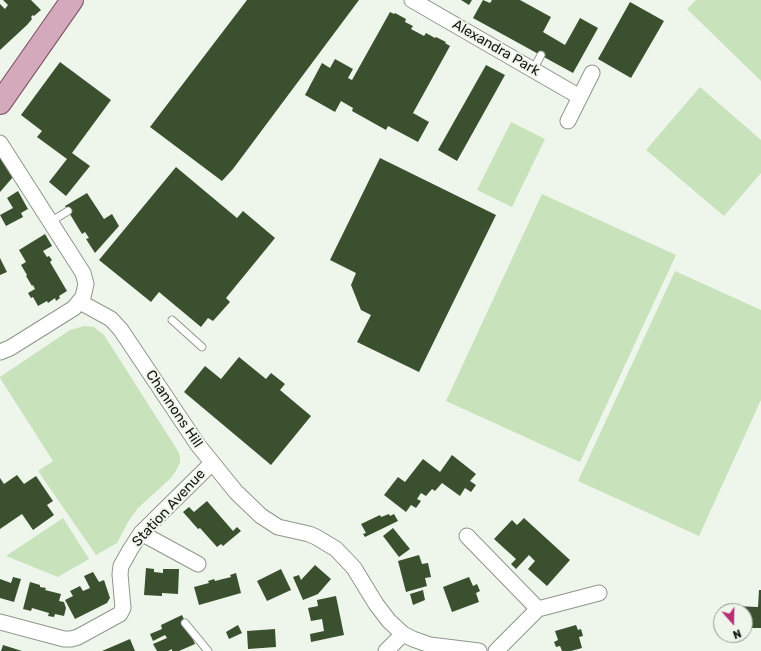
<!DOCTYPE html>
<html>
<head>
<meta charset="utf-8">
<style>
	body { margin:0 }
	#map { position:relative; width:761px; height:651px; overflow:hidden; background:#eef6eb; font-family:Rubik,sans-serif }
	canvas { display:block }
	.north { position:absolute; left:713px; top:603px; width:40px; height:40px; box-sizing:border-box; background:#eef6eb; border:1px solid #969c94; border-radius:50%; rotate:160deg; font-size:11px; font-weight:700; line-height:16px; text-align:center; color:#131612 }
	.north::after { content:''; display:block; margin:auto; width:14px; height:18px; background:#b53177; clip-path:polygon(50% 0,100% 100%,50% 72%,0 100%) }
</style>
</head>
<body>
<div id="map">
<canvas width="761" height="651"></canvas>
<div class="north">N</div>
</div>
<script>
const c = document.querySelector('canvas').getContext('2d');
c.lineJoin = 'round';
function fill(path, color) { c.fillStyle = color; c.fill(path, 'evenodd'); }
const poly = rows => new Path2D(rows.map(r => 'M' + r).join(''));
function trace(path, color, width, dash) { c.strokeStyle = color; c.lineWidth = width; c.lineCap = dash ? 'butt' : 'round'; c.setLineDash(dash || []); c.stroke(path); }
function label(font, color, halo, rows, align = 'center') {
  c.font = font + ' Rubik,sans-serif'; c.lineWidth = 4; c.setLineDash([]); c.textBaseline = 'middle'; c.strokeStyle = halo; c.fillStyle = color; for (const [text, x, y, turn = 0] of rows) {
    c.save(); c.translate(x, y); c.rotate((+turn || 0) * Math.PI / 180); c.textAlign = isNaN(turn) ? turn : align; if (halo) c.strokeText(text, 0, 0); c.fillText(text, 0, 0); c.restore();
  }
}
const green = poly([
	[696,0,761,0,761,81,687,9],
	[700,87,761,140,761,173,724,216,646,150],
	[511,122,545,139,512,207,477,190],
	[542,194,676,255,580,462,446,401],
	[675,271,761,310,761,400,699,536,578,481],
	[84,326,94,327,104,335,178,451,180,456,180,462,176,471,171,478,138,508,128,522,117,543,96,555,38,471,53,461,0,378,0,377,70,330],
	[63,518,89,559,58,577,6,556]
]);
const building = poly([
	[3,0,31,0,41,10,34,16,33,15,31,17,32,19,27,25,0,50,0,4,5,9,8,5],
	[247,0,359,0,233,169,222,181,150,127],
	[461,0,472,0,469,5],
	[483,0,490,3,492,0,520,0,551,17,543,32,565,45,580,18,598,28,573,73,473,18],
	[630,2,664,21,631,78,598,59],
	[390,12,394,14,395,13,406,19,405,22,413,26,411,29,424,36,426,33,435,38,436,37,446,42,445,43,450,46,413,113,429,122,418,142,388,126,386,130,352,111,353,108,341,101,335,112,305,95,322,63,330,68,335,59,353,69,348,78,352,80],
	[60,62,111,100,72,153,90,166,66,196,49,182,67,159,37,137,42,131,21,115],
	[486,65,505,75,457,161,438,150],
	[0,156,13,177,0,192],
	[380,158,496,215,419,372,357,342,371,315,361,310,351,285,356,273,330,260],
	[176,167,237,218,243,211,275,238,226,298,230,302,213,321,208,318,201,327,159,292,151,302,99,260],
	[18,191,28,209,21,213,23,217,6,226,0,215,13,208,7,198],
	[87,193,104,219,112,214,119,226,95,253,86,239,89,238,85,232,82,234,65,206],
	[45,234,52,246,43,251,47,257,49,256,52,260,50,262,67,291,59,296,60,298,56,301,55,298,48,303,47,301,38,306,33,297,31,298,28,293,35,289,33,285,32,286,26,276,27,275,21,265,26,262,19,250],
	[0,258,7,272,0,275],
	[239,357,266,379,271,373,285,384,280,390,311,416,271,465,184,392,205,366,221,379],
	[452,455,476,474,470,481,476,485,471,492,465,488,460,496,442,483,435,491,432,489,426,496,421,493,417,499,421,501,416,508,411,505,406,512,384,495,398,477,405,482,423,459,440,472],
	[17,475,24,484,36,476,53,501,47,505,54,515,33,530,22,514,0,529,0,478,4,484],
	[207,501,233,531,237,527,241,531,223,546,221,544,217,547,200,528,198,529,183,512,189,507,194,512],
	[389,514,390,516,394,514,398,521,365,537,363,534,366,533,361,524,380,515,381,517],
	[524,518,570,560,547,586,528,569,535,561,529,555,516,569,511,564,516,559,494,539,512,520,517,525],
	[393,528,410,549,399,557,383,536],
	[419,555,422,564,428,563,431,577,425,578,427,586,406,592,398,561],
	[315,565,331,579,318,594,303,600,293,577,299,575,301,580],
	[146,568,154,569,154,572,163,573,163,569,179,569,178,594,162,593,162,596,144,595],
	[281,569,291,590,267,601,257,581],
	[93,572,99,582,104,580,110,598,107,603,75,619,65,600,73,596,70,591,80,586,83,591,90,588,84,576],
	[236,573,241,593,199,605,194,587,209,583,208,581,214,579,215,581,231,577,230,575],
	[13,577,21,579,14,602,0,598,0,579,11,583],
	[469,577,473,586,477,584,480,591,476,593,479,602,452,612,443,587],
	[30,582,40,585,40,587,46,588,45,590,61,594,59,601,64,602,66,608,64,616,55,614,54,617,48,616,49,613,32,608,31,611,23,609],
	[423,590,425,600,413,605,410,594],
	[759,590,761,590,761,628,745,628,745,611,734,611,735,606,758,607],
	[336,596,344,635,311,642,310,634,324,631,322,619,311,621,308,608,318,606,317,600],
	[182,615,195,644,179,651,172,651,172,649,168,651,157,651,153,644,167,638,165,635,153,641,150,634,162,629,161,625],
	[238,625,242,633,229,639,226,632],
	[576,625,578,630,581,629,583,636,579,637,582,648,571,651,562,651,560,646,556,647,554,642,558,640,555,631],
	[275,629,276,647,248,649,247,631],
	[130,639,135,651,102,651],
	[3,645,22,651,1,651]
]);
const lane = poly([
	[533,70,541,55],
	[50,222,68,211],
	[172,320,202,347],
	[185,623,208,651]
]);
const street = poly([
	[412,0,580,97],
	[568,121,592,73],
	[0,143,83,273,86,284,83,297,74,308,10,348,0,352],
	[80,302,111,319,121,330,198,445,236,492,261,516,278,527,309,534,316,537,336,549,354,568,376,604,389,621,403,634,413,639,430,645,479,651],
	[141,533,198,564],
	[467,536,538,609,599,593],
	[0,622,64,639,71,639,78,637,120,614,123,608,120,574,121,566,130,550,141,533,212,463],
	[386,651,403,634],
	[496,651,538,609]
]);
const primary = poly([
	[0,103,72,0]
]);
const streetNames = [
	["Alexandra Park",496,48,30],
	["Channons Hill",174,409,56],
	["Station Avenue",169,508,-47]
];
fill(green, '#c8e2bc');
fill(building, '#3a502f');
trace(lane, '#8f968c', 9);
trace(street, '#8f968c', 17);
trace(primary, '#7c5062', 24);
trace(lane, '#fff', 7);
trace(street, '#fff', 15);
trace(primary, '#d3a9bb', 22);
label('14px', '#131612', '#eef6eb', streetNames);
</script>
</body>
</html>
